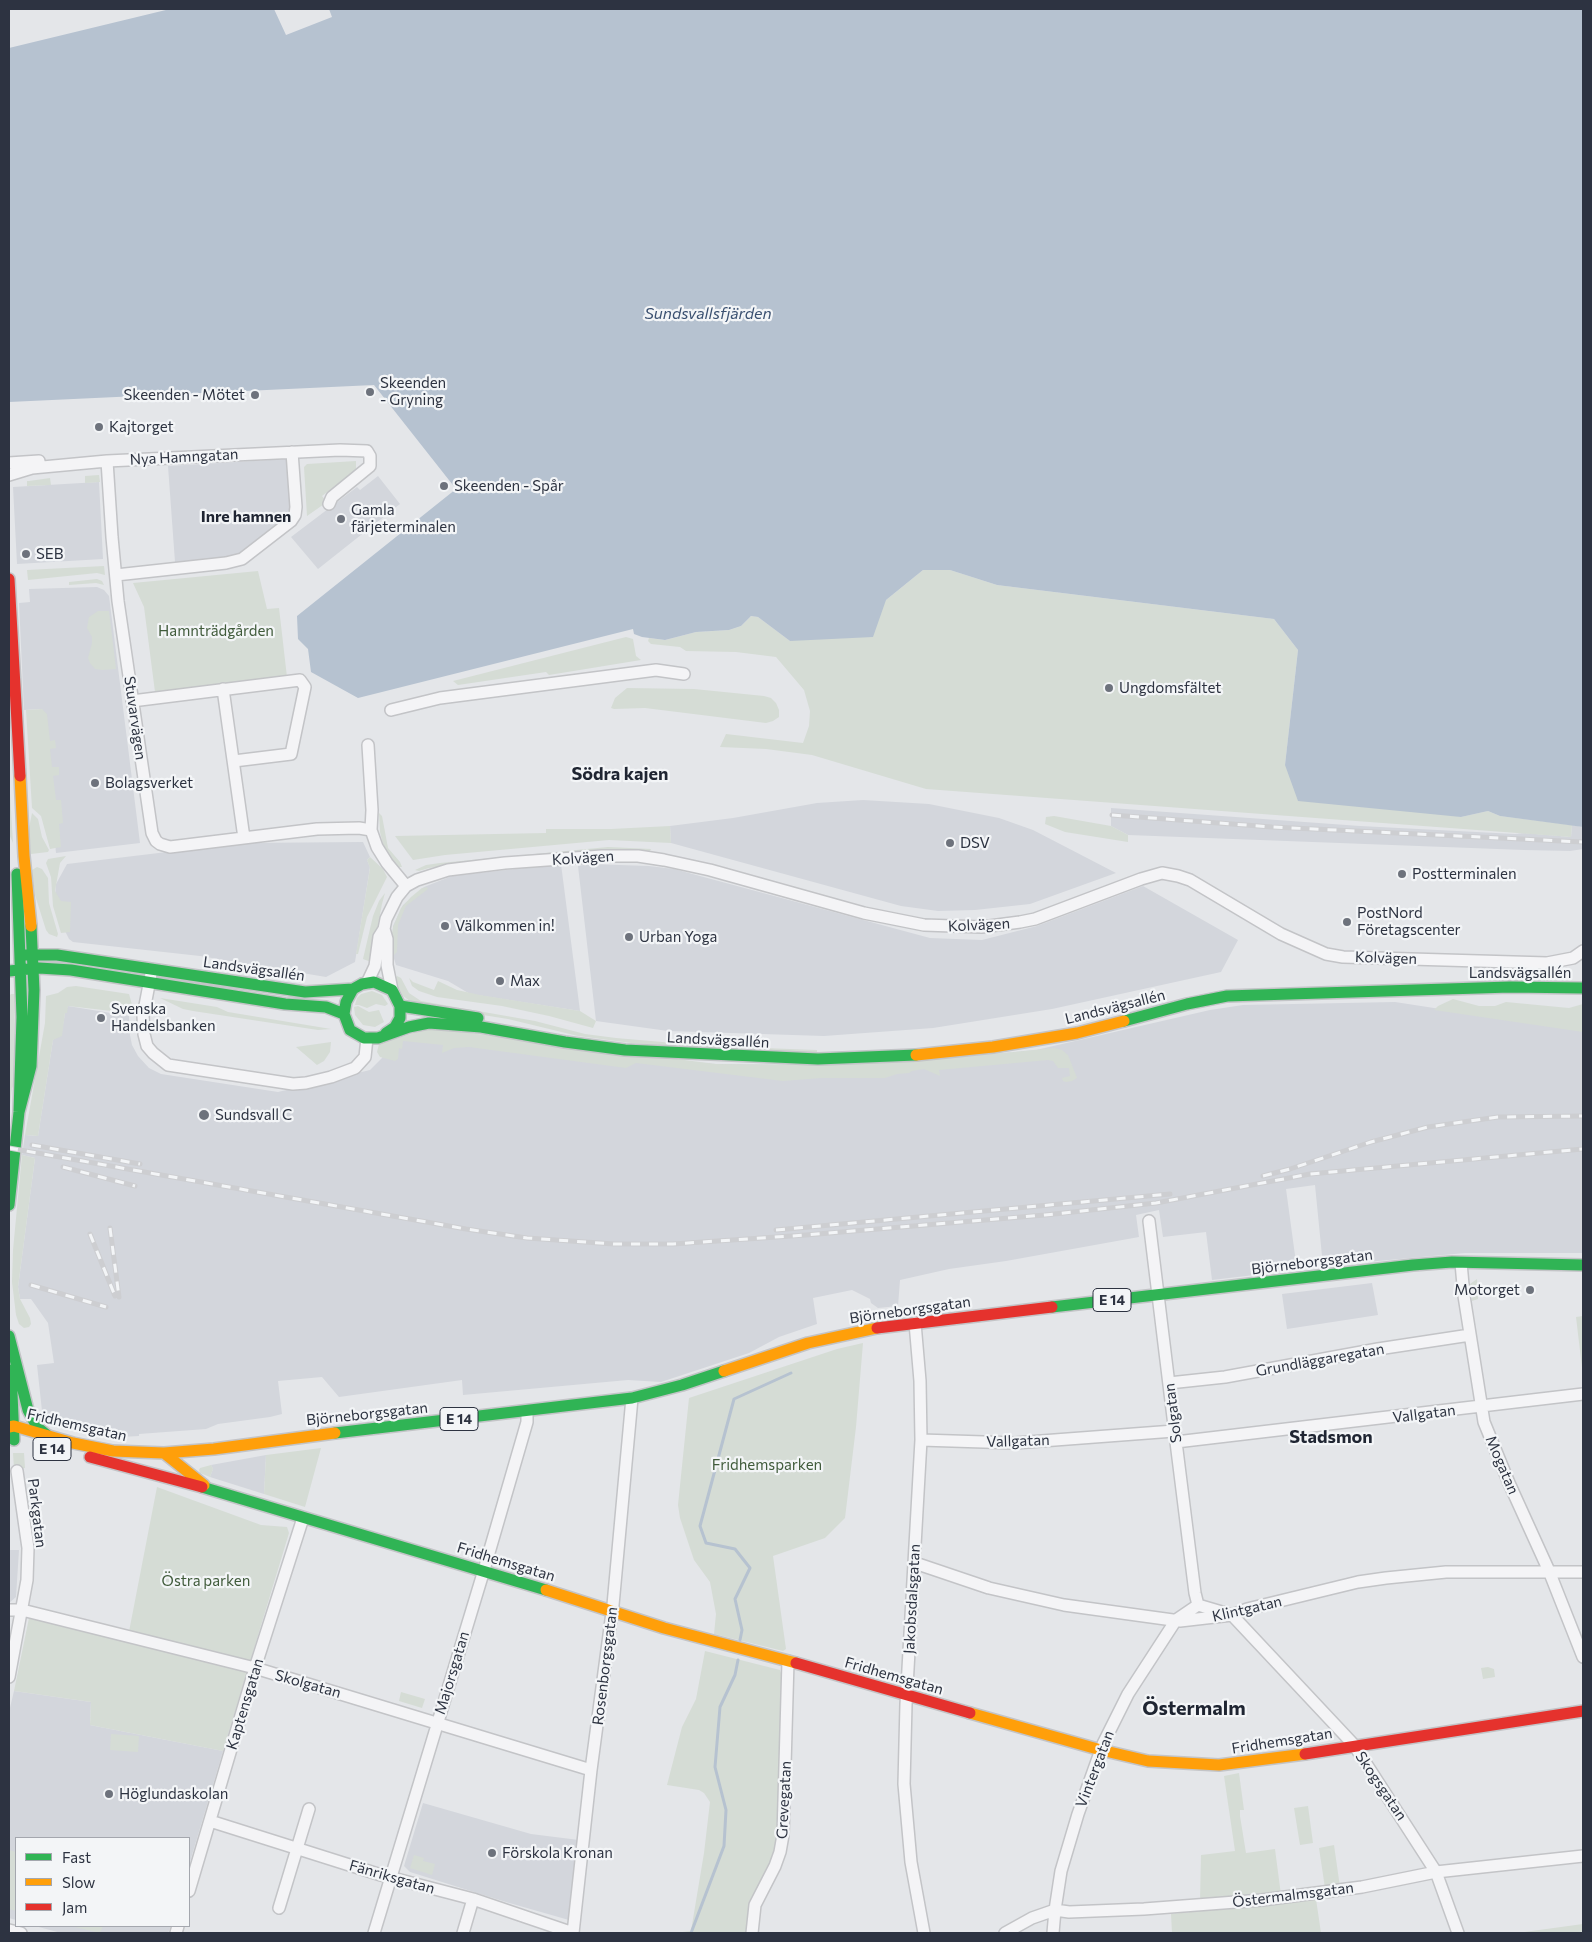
<!DOCTYPE html>
<html>
<head>
<meta charset="utf-8">
<style>
	body { margin:0 }
	#map { position:relative; width:1592px; height:1942px; overflow:hidden; background:#e4e6e9; font-family:Commissioner,sans-serif }
	canvas { display:block }
	.frame { position:absolute; inset:0; border:10px solid #2d3341; pointer-events:none }
	.legend { position:absolute; left:15px; top:1837px; width:175px; height:90px; box-sizing:border-box; background:#f3f5f7; border:1px solid #a4a7ae; margin:0; padding:6px 9px; list-style:none; font-size:15px; color:#2d3341 }
	.legend li { display:flex; align-items:center; gap:10px; height:25px }
	.legend b { width:25px; border:1px solid #a4a7ae }
</style>
</head>
<body>
<div id="map">
<canvas width="1592" height="1942"></canvas>
<div class="frame"></div>
<ul class="legend">
<li><b style="height:6px;background:#30b455"></b>Fast</li>
<li><b style="height:6px;background:#ff9f0a"></b>Slow</li>
<li><b style="height:6px;background:#e5322d"></b>Jam</li>
</ul>
</div>
<script>
const c = document.querySelector('canvas').getContext('2d');
c.lineJoin = 'round';
function fill(path, color) { c.fillStyle = color; c.fill(path, 'evenodd'); }
const poly = rows => new Path2D(rows.map(r => 'M' + r).join(''));
function trace(path, color, width, dash) { c.strokeStyle = color; c.lineWidth = width; c.lineCap = dash ? 'butt' : 'round'; c.setLineDash(dash || []); c.stroke(path); }
function label(font, color, halo, rows, align = 'center') {
  c.font = font + ' Commissioner,sans-serif'; c.lineWidth = 4.5; c.setLineDash([]); c.textBaseline = 'middle'; c.strokeStyle = halo; c.fillStyle = color; for (const [text, x, y, turn = 0] of rows) {
    c.save(); c.translate(x, y); c.rotate((+turn || 0) * Math.PI / 180); c.textAlign = isNaN(turn) ? turn : align; if (halo) c.strokeText(text, 0, 0); c.fillText(text, 0, 0); c.restore();
  }
}
const built = poly([
	[287,459,291,513,236,557,175,562,168,466],
	[378,476,400,504,318,569,291,537,357,487,360,490],
	[99,482,103,559,17,564,13,487],
	[97,587,104,590,109,596,140,843,56,853,42,709,24,710,19,603,30,602,29,589],
	[863,800,929,804,999,818,1033,830,1116,873,1030,904,975,910,938,911,901,906,671,843,670,826,733,818,817,803],
	[1111,808,1360,826,1515,834,1524,833,1571,837,1572,825,1583,827,1583,849,1570,851,1524,850,1128,835,1111,826],
	[363,842,370,857,367,860,370,867,355,962,326,977,200,956,73,942,69,939,65,931,55,896,56,884,67,864,242,843],
	[561,864,580,1011,470,994,448,981,396,965,392,952,393,926,403,905,424,887,452,876],
	[589,864,649,866,674,869,930,938,982,940,1037,926,1143,886,1238,940,1221,972,1052,1009,933,1028,824,1036,668,1031,596,1021,578,866],
	[1395,1002,1583,1031,1583,1253,1465,1253,1323,1266,1315,1185,1286,1189,1297,1270,1212,1280,1206,1232,1163,1237,1159,1210,1136,1215,1139,1237,1006,1261,949,1269,900,1280,898,1306,878,1308,871,1303,870,1299,852,1290,813,1298,817,1324,779,1337,749,1353,661,1382,628,1380,463,1395,462,1380,339,1397,322,1377,278,1381,282,1414,270,1417,218,1424,206,1429,139,1434,139,1436,121,1437,120,1440,43,1420,37,1365,54,1363,48,1323,31,1299,20,1299,18,1287,35,1158,22,1155,25,1135,38,1136,53,1040,62,1030,65,1013,68,1006,129,1016,129,1030,132,1045,138,1056,149,1068,161,1074,278,1092,370,1070,382,1058,388,1038,716,1064,832,1065,973,1056,1036,1050,1210,1010,1243,1005],
	[1372,1283,1378,1315,1287,1329,1282,1294],
	[266,1455,264,1494,210,1477,213,1469,211,1465],
	[9,1550,19,1550,16,1597,9,1603],
	[14,1691,91,1702,90,1725,223,1751,189,1865,189,1838,16,1838,16,1920,9,1918,9,1712],
	[423,1803,531,1834,579,1840,569,1920,506,1902,410,1872,404,1866],
	[35,1926,171,1926,168,1933,61,1933]
]);
const green = poly([
	[356,461,356,470,322,496,327,502,307,516,304,467,307,464],
	[99,475,100,482,85,483,85,476],
	[50,478,51,485,27,486,27,481,29,481],
	[104,566,105,575,97,573,28,580,27,570],
	[923,570,950,570,997,585,1274,619,1298,650,1285,765,1461,817,1488,811,1500,816,1572,825,1571,837,926,789,812,755,766,749,720,747,726,734,803,743,809,726,810,711,804,690,776,657,736,652,686,651,680,647,651,644,648,641,649,638,665,640,696,632,729,630,741,626,751,616,758,617,790,641,886,600],
	[258,571,267,609,279,608,287,677,155,692,144,607,133,583],
	[97,579,102,581,104,585,96,583,69,585,69,582],
	[98,611,109,611,116,669,102,670,95,669,90,663,88,658,92,643,92,637,87,628,89,617],
	[626,637,633,639,636,656,641,660,549,675,546,672,458,685,453,681],
	[627,688,694,689,764,696,771,698,776,703,779,710,779,717,773,721,766,723,645,708,614,709,611,708,615,698],
	[42,709,47,714,50,741,55,740,56,748,50,749,52,767,59,767,59,775,53,776,56,800,61,800,63,823,59,824,61,847,50,849,41,816,32,808,26,710],
	[9,777,13,843,9,834],
	[32,813,38,819,42,837,49,850,48,852,31,854,29,828],
	[379,813,382,816,388,848,400,862,402,867,399,867,387,853,383,844,380,832],
	[1054,816,1111,826,1128,835,1128,842,1065,832,1045,824,1046,817],
	[670,826,671,843,609,840,445,855,413,860,395,836,546,833,546,829,611,829],
	[608,847,651,849,650,851,593,851,453,865,429,868,419,871,415,870,426,865,440,863],
	[66,856,60,863,55,891,61,901,71,902,70,932,61,933,53,906,51,877,46,863,48,859],
	[370,857,383,869,387,877,367,917,358,954,356,954,370,868,367,860],
	[37,867,42,869,48,878,49,903,58,934,57,937,49,934,46,930,35,895,32,870],
	[427,887,428,889,406,906,398,925,397,952,394,955,390,947,393,927,401,908,411,897,422,888],
	[385,893,382,904,371,962,363,959,373,916,379,901],
	[397,976,401,978,409,993,421,1001,535,1021,585,1034,616,1038,709,1046,817,1050,817,1052,758,1052,631,1043,578,1036,508,1019,414,1004,403,996,394,979],
	[409,978,413,982,434,990,438,981,457,990,480,995,580,1011,596,1021,593,1028,549,1016,502,1006,437,997,419,991,412,986],
	[76,986,129,994,133,1008,129,1013,68,1006,67,1013,65,1013,62,1036,53,1040,38,1136,25,1135,45,1023,46,996,58,993,67,987],
	[372,991,382,995,388,1004,385,1006,376,1004,367,1008,359,1005,355,1005,357,998,361,994],
	[11,994,15,994,14,1085,12,1088,9,1113,9,996],
	[160,998,217,1007,228,1012,331,1029,318,1030,193,1011,183,1009],
	[1453,999,1479,1006,1495,1006,1506,1002,1569,1008,1583,1004,1583,1032,1434,1010,1438,1006],
	[358,1006,369,1012,379,1010,384,1022,375,1027,363,1025,355,1015,354,1007],
	[430,1028,716,1064,832,1065,973,1056,1054,1048,1062,1050,1068,1055,1077,1078,1072,1081,1066,1082,1063,1081,1062,1078,1070,1076,1069,1068,1058,1068,1053,1061,1048,1060,939,1070,940,1076,924,1069,912,1071,909,1073,897,1074,885,1078,821,1078,783,1081,636,1063,626,1068,469,1047,454,1048,442,1053,443,1045,403,1041,402,1049,399,1048,398,1059,395,1061,380,1057,377,1052,379,1044],
	[331,1042,330,1052,324,1061,317,1065,296,1047],
	[22,1155,35,1158,18,1287,20,1299,30,1318,31,1324,29,1327,24,1328,19,1324,16,1315,12,1282,13,1250],
	[1477,1279,1478,1299,1472,1301,1470,1284],
	[1583,1316,1583,1376,1576,1317],
	[863,1343,856,1427,845,1518,825,1538,773,1556,786,1649,783,1651,714,1634,716,1614,710,1582,694,1560,680,1518,678,1505,689,1398,837,1349],
	[321,1448,305,1507,264,1494,266,1455],
	[13,1453,24,1453,25,1468,14,1469],
	[211,1465,213,1469,210,1477,200,1473,199,1470,200,1468],
	[157,1487,261,1525,287,1527,289,1533,223,1751,90,1725,91,1702,14,1691,29,1618,127,1642],
	[705,1651,780,1670,782,1676,778,1836,775,1852,752,1900,746,1933,674,1933,691,1931,704,1853,710,1802,704,1793,699,1790,667,1785,682,1727,696,1699],
	[1488,1667,1494,1669,1495,1677,1483,1679,1481,1668],
	[401,1692,425,1699,422,1708,399,1701],
	[111,1734,139,1736,138,1752,110,1750],
	[1239,1773,1244,1810,1240,1810,1240,1816,1246,1853,1275,1849,1281,1895,1200,1902,1201,1855,1235,1851,1224,1776],
	[1308,1806,1313,1843,1300,1845,1294,1808],
	[1334,1845,1340,1887,1325,1888,1319,1848],
	[9,1850,16,1852,16,1911,9,1909],
	[414,1855,424,1858,423,1861,435,1864,432,1875,410,1868],
	[1316,1899,1321,1933,1172,1933,1171,1914],
	[1583,1924,1583,1933,1517,1933],
	[71,1926,103,1926,100,1933]
]);
const water = poly([
	[170,9,274,9,286,35,332,17,329,9,1583,9,1583,827,1500,816,1488,811,1461,817,1298,801,1285,765,1298,650,1274,619,997,585,950,570,923,570,886,600,873,637,790,641,758,617,751,616,741,626,729,630,696,632,665,640,642,637,634,634,633,629,358,698,311,672,308,649,298,639,297,616,456,489,374,385,9,402,9,48]
]);
const stream = poly([
	[740,1640,742,1630,735,1599,750,1568,735,1549,706,1543,700,1526,734,1399,791,1373],
	[691,1933,724,1846,726,1810,715,1767,720,1707,735,1675,738,1660]
]);
const street = poly([
	[107,461,112,537,118,601,152,833,156,841,160,844,170,847,317,829,359,828,371,830,377,847,387,863,406,886],
	[9,463,39,461],
	[9,475,32,468,107,461,340,450,367,451,370,456,370,466,332,497,329,504],
	[116,575,226,563,242,559,291,521,295,515,296,507,292,452],
	[223,689,244,838],
	[132,701,300,680,305,687,291,754,234,761],
	[391,710,440,698,656,670,684,674],
	[368,745,372,810,371,830],
	[384,929,387,939,387,965,392,990],
	[151,974,143,1016,144,1034,147,1046,153,1053,168,1065,293,1084,306,1083,331,1077,355,1068,365,1057,367,1038],
	[367,983,375,966,379,937,384,929,386,919,397,897,406,886,417,880,448,870,505,863,602,856,638,856,664,860,710,870,864,913,924,925,982,927,1020,922,1035,919,1141,879,1162,873,1178,876,1190,880,1281,934,1326,954,1343,957,1547,963,1573,958,1583,951],
	[1149,1221,1176,1442,1195,1593,1198,1605],
	[1461,1263,1464,1296,1484,1422,1509,1483,1549,1571,1583,1657],
	[915,1323,920,1381,921,1440,906,1704,904,1784,911,1862,924,1933],
	[1169,1383,1225,1377,1378,1349,1470,1335],
	[921,1440,1015,1443,1174,1431],
	[1176,1442,1583,1394],
	[915,1563,989,1588,1064,1605,1180,1621,1232,1615,1247,1609,1358,1582,1386,1578,1446,1572,1583,1572],
	[9,1610,22,1610,255,1668,591,1770],
	[9,1677,27,1580,28,1548,17,1471],
	[210,1821,381,1875,473,1899,573,1933],
	[189,1891,255,1668,303,1518],
	[279,1908,309,1809],
	[9,1930,21,1933],
	[176,1933,178,1926],
	[374,1933,484,1570,527,1422,527,1411],
	[463,1933,473,1899],
	[573,1933,591,1770,613,1605,632,1398],
	[752,1933,755,1905,775,1866,780,1852,783,1835,788,1661],
	[1005,1933,1032,1918,1055,1910,1069,1912,1144,1909,1262,1900,1362,1887,1436,1872,1583,1856],
	[1053,1933,1055,1910,1061,1871,1078,1814,1103,1744,1128,1694,1176,1620,1198,1605,1232,1615,1354,1745,1436,1872,1458,1933]
]);
const fast = poly([
	[23,955,57,955,305,992,353,989,362,984,374,982,392,990,400,1006,400,1018,395,1027,386,1033],
	[9,971,39,968,71,970,285,1004,326,1007,344,1014],
	[353,989,346,1002,344,1014,350,1030,364,1038,378,1038,409,1027,429,1023,481,1027,565,1042,625,1050,818,1059,916,1055],
	[400,1006,478,1018],
	[1124,1021,1187,1004,1227,996,1510,987,1583,988],
	[19,1112,31,1066,34,990,31,926],
	[9,1205,19,1112,22,1017,17,874],
	[1052,1307,1413,1265,1452,1262,1583,1265],
	[9,1336,28,1410,37,1427,47,1435],
	[11,1370,14,1440],
	[335,1433,632,1398,682,1385,724,1371],
	[202,1487,546,1590]
]);
const slow = poly([
	[20,776,24,856,31,926],
	[916,1055,993,1047,1077,1033,1124,1021],
	[724,1371,808,1343,877,1328],
	[9,1427,14,1426,73,1443,113,1451,164,1453,214,1449,335,1433],
	[164,1453,204,1485],
	[546,1590,664,1628,796,1663],
	[970,1713,1101,1750,1148,1761,1219,1765,1305,1754]
]);
const jam = poly([
	[9,579,20,776],
	[877,1328,1052,1307],
	[90,1457,202,1487],
	[796,1663,970,1713],
	[1305,1754,1583,1711]
]);
const rail = poly([
	[1112,815,1272,827,1583,842],
	[32,1145,140,1164],
	[9,1148,466,1229,527,1238,614,1244,673,1244,806,1235,1045,1215,1156,1203,1310,1174,1583,1149],
	[63,1167,135,1186],
	[1263,1176,1290,1169,1371,1142,1428,1127,1498,1117,1583,1116],
	[110,1228,119,1297],
	[776,1230,1170,1194],
	[90,1234,115,1296],
	[31,1285,106,1307]
]);
const markers = [
	[370,392,5,"#6d727c"],
	[255,395,5,"#6d727c"],
	[99,427,5,"#6d727c"],
	[444,486,5,"#6d727c"],
	[341,519,5,"#6d727c"],
	[26,554,5,"#6d727c"],
	[1109,688,5,"#6d727c"],
	[95,783,5,"#6d727c"],
	[950,843,5,"#6d727c"],
	[1402,874,5,"#6d727c"],
	[1347,922,5,"#6d727c"],
	[445,926,5,"#6d727c"],
	[629,937,5,"#6d727c"],
	[500,981,5,"#6d727c"],
	[101,1018,5,"#6d727c"],
	[204,1115,6,"#6d727c"],
	[1530,1290,5,"#6d727c"],
	[109,1794,5,"#6d727c"],
	[492,1853,5,"#6d727c"]
];
const shields = [
	[1112,1300,38],
	[459,1419,38],
	[52,1449,38]
];
const shieldNames = [
	["E 14",1112,1300],
	["E 14",459,1419],
	["E 14",52,1449]
];
const poiNames = [
	["Skeenden",380,383],
	["- Gryning",380,400],
	["Skeenden - Mötet",245,395,"right"],
	["Kajtorget",109,427],
	["Skeenden - Spår",454,486],
	["Gamla",351,510],
	["färjeterminalen",351,527],
	["SEB",36,554],
	["Ungdomsfältet",1119,688],
	["Bolagsverket",105,783],
	["DSV",960,843],
	["Postterminalen",1412,874],
	["PostNord",1357,913],
	["Företagscenter",1357,930],
	["Välkommen in!",455,926],
	["Urban Yoga",639,937],
	["Max",510,981],
	["Svenska",111,1009],
	["Handelsbanken",111,1026],
	["Sundsvall C",215,1115],
	["Motorget",1520,1290,"right"],
	["Höglundaskolan",119,1794],
	["Förskola Kronan",502,1853]
];
const streetNames = [
	["Nya Hamngatan",184,457,-3],
	["Stuvarvägen",135,718,82],
	["Kolvägen",583,858,-4],
	["Kolvägen",979,925,-3],
	["Kolvägen",1386,958,2],
	["Landsvägsallén",254,969,8],
	["Landsvägsallén",1520,973],
	["Landsvägsallén",1115,1007,-14],
	["Landsvägsallén",718,1040,3],
	["Björneborgsgatan",1312,1262,-7],
	["Björneborgsgatan",910,1310,-8],
	["Grundläggaregatan",1320,1360,-10],
	["Solgatan",1173,1413,-97],
	["Björneborgsgatan",367,1414,-6],
	["Vallgatan",1424,1414,-7],
	["Fridhemsgatan",77,1425,13],
	["Vallgatan",1018,1441,-2],
	["Mogatan",1502,1465,67],
	["Parkgatan",37,1513,83],
	["Fridhemsgatan",506,1562,17],
	["Jakobsdalsgatan",912,1599,-87],
	["Klintgatan",1247,1609,-13],
	["Rosenborgsgatan",605,1666,-83],
	["Majorsgatan",452,1673,-73],
	["Fridhemsgatan",894,1676,16],
	["Skolgatan",308,1684,16],
	["Kaptensgatan",245,1704,-73],
	["Fridhemsgatan",1282,1741,-9],
	["Vintergatan",1095,1769,-69],
	["Skogsgatan",1381,1786,56],
	["Grevegatan",784,1800,-87],
	["Fänriksgatan",392,1877,16],
	["Östermalmsgatan",1293,1895,-7]
];
const parkNames = [
	["Hamnträdgården",216,631],
	["Fridhemsparken",767,1465],
	["Östra parken",206,1581]
];
const waterNames = [
	["Sundsvallsfjärden",708,314]
];
const neighbourhoodNames = [
	["Inre hamnen",246,517]
];
const quarterNames = [
	["Södra kajen",620,774],
	["Stadsmon",1331,1437]
];
const districtNames = [
	["Östermalm",1194,1708]
];
fill(built, '#d3d6dc');
fill(green, '#d5dcd5');
fill(water, '#b6c2d0');
trace(stream, '#b6c2d0', 3);
trace(street, '#c3c4c7', 14);
trace(fast, '#c3c4c7', 14);
trace(slow, '#c3c4c7', 14);
trace(jam, '#c3c4c7', 14);
trace(street, '#f4f4f6', 11);
trace(fast, '#30b455', 11);
trace(slow, '#ff9f0a', 11);
trace(jam, '#e5322d', 11);
trace(rail, '#cdced1', 5);
trace(rail, '#f3f5f7', 3, [9]);
for (const [x, y, r, color] of markers) { const dot = new Path2D(); dot.arc(x, y, r, 0, 2 * Math.PI); c.fillStyle = color; c.fill(dot); trace(dot, '#f3f5f7', 2); }
for (const [x, y, w] of shields) { const box = new Path2D(); box.roundRect(x - w / 2, y - 11.5, w, 23, 4); c.fillStyle = '#f3f5f7'; c.fill(box); trace(box, '#2d3341', 1); }
label('bold 14px', '#2d3341', null, shieldNames);
label('15px', '#2d3341', '#f3f5f7', poiNames, 'left');
label('15px', '#2d3341', '#f3f5f7', streetNames);
label('15px', '#405b3b', '#f3f5f7', parkNames);
label('italic 16px', '#3b5171', '#f3f5f7', waterNames);
label('bold 16px', '#1f2532', '#f3f5f7', neighbourhoodNames);
label('bold 18px', '#1f2532', '#f3f5f7', quarterNames);
label('bold 20px', '#1f2532', '#f3f5f7', districtNames);
</script>
</body>
</html>
